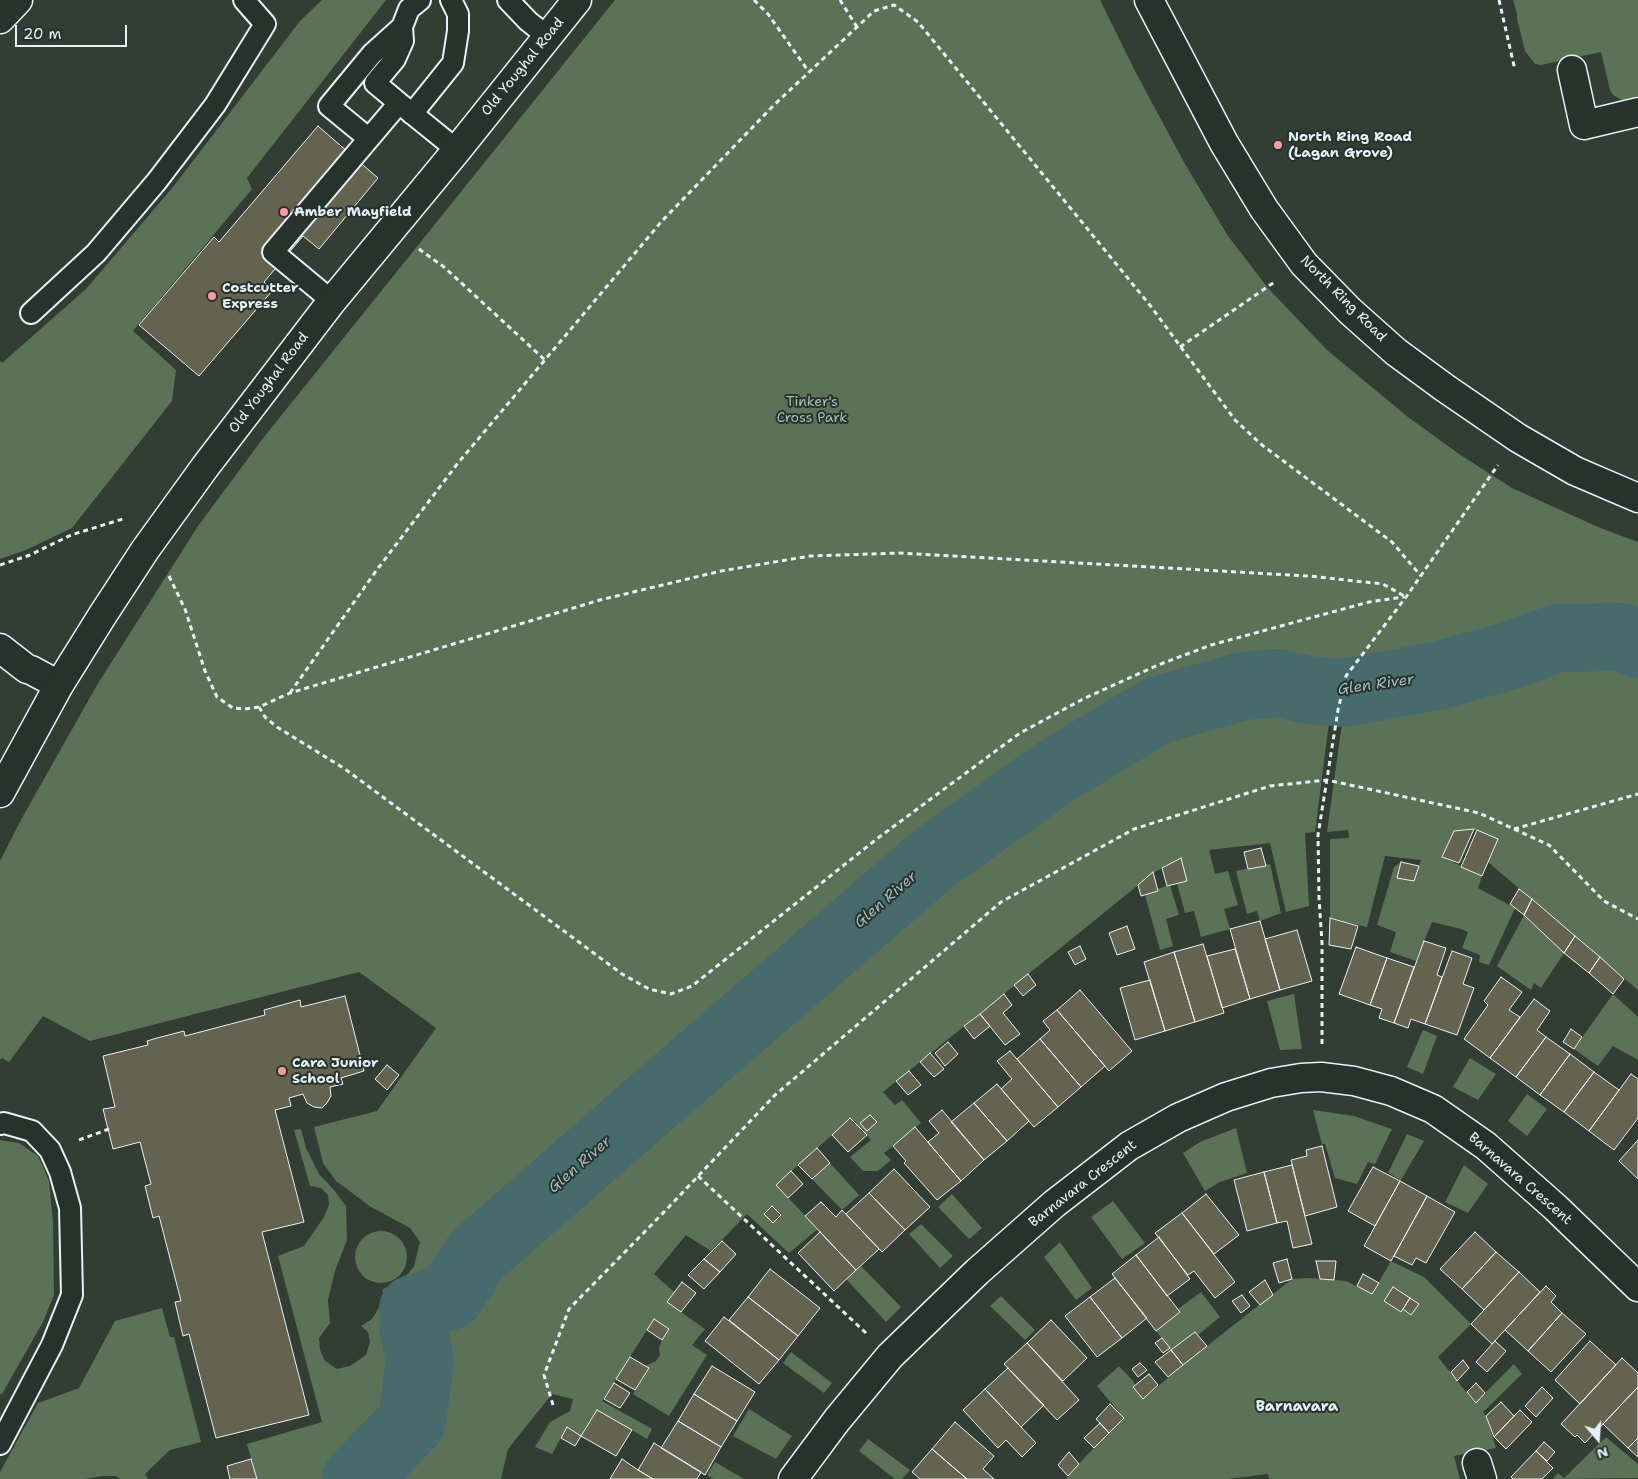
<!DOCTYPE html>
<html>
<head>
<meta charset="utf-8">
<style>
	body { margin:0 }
	#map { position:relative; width:1638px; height:1479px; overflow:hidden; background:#323d34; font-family:"Shantell Sans",sans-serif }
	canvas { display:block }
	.north { position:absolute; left:1573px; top:1414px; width:50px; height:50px; -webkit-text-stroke:4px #26332d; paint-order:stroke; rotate:162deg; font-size:14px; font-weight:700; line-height:20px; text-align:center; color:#e8f1f8 }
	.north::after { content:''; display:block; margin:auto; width:18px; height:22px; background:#e8f1f8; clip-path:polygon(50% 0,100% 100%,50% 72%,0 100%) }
	.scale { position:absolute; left:15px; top:25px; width:112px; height:22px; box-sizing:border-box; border:2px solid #e8f1f8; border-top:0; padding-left:6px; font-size:15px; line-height:18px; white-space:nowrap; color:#e8f1f8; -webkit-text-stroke:4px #26332d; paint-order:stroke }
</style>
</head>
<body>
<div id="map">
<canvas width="1638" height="1479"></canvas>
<div class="north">N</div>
<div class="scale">20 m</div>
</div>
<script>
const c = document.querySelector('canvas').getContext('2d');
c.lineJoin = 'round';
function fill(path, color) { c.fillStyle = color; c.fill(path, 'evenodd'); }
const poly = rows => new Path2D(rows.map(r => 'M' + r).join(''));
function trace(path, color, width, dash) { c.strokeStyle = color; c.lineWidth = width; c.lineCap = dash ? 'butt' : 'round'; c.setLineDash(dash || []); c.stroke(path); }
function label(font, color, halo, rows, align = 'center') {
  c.font = font + ' "Shantell Sans",sans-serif'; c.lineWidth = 4; c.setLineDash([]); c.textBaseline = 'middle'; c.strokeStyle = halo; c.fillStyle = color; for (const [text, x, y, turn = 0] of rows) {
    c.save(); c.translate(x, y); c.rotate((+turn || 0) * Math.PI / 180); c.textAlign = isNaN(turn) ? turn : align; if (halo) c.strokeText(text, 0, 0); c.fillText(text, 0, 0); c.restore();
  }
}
const green = poly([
	[322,0,386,0,247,178,252,189,133,331,176,370,172,401,72,528,26,550,0,559,0,361,2,363,86,289,173,187,300,21],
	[615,0,1100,0,1136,73,1185,164,1228,236,1268,288,1327,350,1408,417,1459,454,1512,488,1598,527,1638,542,1638,990,1488,862,1498,839,1474,829,1454,831,1442,857,1482,876,1478,888,1515,908,1489,965,1479,962,1480,955,1462,948,1468,932,1461,929,1432,922,1416,961,1390,952,1396,932,1377,925,1394,867,1401,862,1397,877,1414,881,1421,860,1385,856,1367,927,1330,918,1330,839,1349,838,1348,830,1327,832,1341,730,1354,679,1338,675,1328,730,1315,832,1305,833,1309,906,1286,912,1270,843,1209,850,1215,874,1228,871,1238,905,1224,909,1230,929,1201,937,1194,911,1185,913,1177,883,1187,880,1180,858,1153,873,883,1092,895,1105,902,1100,921,1123,884,1153,891,1160,878,1171,863,1171,850,1157,871,1140,850,1119,776,1185,818,1229,789,1253,747,1214,711,1251,686,1235,654,1274,674,1292,667,1302,705,1329,692,1345,707,1355,669,1416,633,1394,648,1369,645,1366,656,1361,660,1355,659,1348,662,1340,669,1329,654,1319,602,1401,652,1429,647,1439,597,1410,581,1436,567,1427,552,1454,535,1447,550,1422,570,1411,573,1399,552,1394,508,1449,501,1479,257,1479,247,1444,322,1422,278,1256,304,1246,324,1217,329,1205,328,1195,321,1188,310,1186,294,1130,301,1129,306,1148,319,1174,334,1190,346,1206,347,1240,335,1271,328,1300,330,1323,319,1338,320,1350,325,1361,337,1369,350,1366,366,1355,370,1342,368,1332,361,1326,372,1319,377,1311,383,1300,383,1289,403,1280,414,1266,420,1242,410,1228,371,1207,336,1181,323,1163,314,1127,377,1111,436,1028,359,972,90,1041,43,1016,9,1062,2,1058,0,1060,0,861,22,818,97,685,198,526,264,437],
	[1513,0,1638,0,1638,96,1622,100,1613,95,1610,90,1601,52,1541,65,1535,64,1525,51,1517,19,1517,14],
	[1270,864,1281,913,1260,921,1257,911,1247,914,1236,871],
	[1170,885,1179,915,1166,919,1173,946,1160,950,1145,895,1157,889],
	[1524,915,1564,953,1541,988,1534,983,1531,990,1497,966],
	[1294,994,1302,1049,1280,1050,1267,1001],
	[1613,994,1638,1017,1638,1060,1613,1046,1598,1066,1574,1049],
	[1423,1030,1437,1036,1423,1074,1407,1067],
	[1470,1058,1496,1074,1478,1100,1453,1087],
	[1527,1094,1547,1109,1527,1136,1508,1121],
	[1313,1110,1354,1116,1392,1129,1375,1164,1368,1162,1357,1184,1335,1178,1325,1144,1322,1144],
	[1236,1128,1247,1173,1220,1182,1205,1191,1183,1153,1200,1142],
	[1407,1134,1424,1141,1401,1180,1388,1173],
	[0,1140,19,1143,38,1156,49,1181,53,1222,54,1295,43,1322,2,1394,0,1394],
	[830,1163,859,1195,842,1210,812,1179],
	[1464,1165,1488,1184,1468,1213,1445,1202],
	[952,1194,982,1228,969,1239,938,1207],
	[1113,1201,1145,1243,1122,1259,1091,1217],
	[921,1224,953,1256,940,1268,909,1234],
	'355 1257a26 26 0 1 1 52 0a26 26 0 1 1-52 0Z',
	[1060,1242,1092,1288,1076,1300,1044,1257],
	[1391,1261,1424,1277,1471,1324,1438,1357,1475,1403,1514,1364,1522,1374,1483,1412,1486,1416,1496,1448,1454,1456,1460,1479,1269,1479,1268,1474,1228,1479,1066,1479,1086,1456,1124,1418,1097,1386,1119,1366,1133,1381,1135,1385,1133,1387,1143,1399,1183,1365,1292,1279,1310,1278,1346,1281,1372,1294],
	[1393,1287,1418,1304,1411,1315,1403,1309,1400,1312,1384,1301],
	[861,1266,901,1307,886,1322,846,1279],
	[1201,1292,1220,1317,1198,1335,1195,1332,1171,1350,1156,1331,1180,1312,1178,1309],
	[1001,1296,1035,1330,1025,1340,990,1306],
	[162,1308,170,1337,174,1337,201,1442,170,1450,145,1474,148,1479,120,1479,116,1476,102,1476,85,1479,0,1479,0,1472,38,1403,79,1388,115,1321],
	[791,1352,832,1383,824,1393,783,1363],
	[749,1409,792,1436,776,1459,733,1436],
	[1606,1437,1638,1464,1638,1478,1553,1479,1558,1473,1564,1478],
	[868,1439,910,1470,902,1479,895,1479,859,1451],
	[715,1462,744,1479,713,1479,707,1475]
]);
const river = poly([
	[356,1479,412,1422,420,1360,413,1326,413,1309,450,1296,477,1255,652,1102,933,859,1055,772,1156,711,1243,686,1278,683,1308,690,1342,693,1437,676,1508,656,1558,638,1621,637,1638,644]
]);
const building = poly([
	[318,126,378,178,319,249,303,236,264,282,273,290,199,376,139,325,214,237,219,242,318,126],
	[1474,829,1459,863,1442,857,1454,831,1474,829],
	[1477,830,1498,839,1482,876,1461,867,1477,830],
	[1261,848,1266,866,1248,869,1244,852,1261,848],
	[1181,858,1187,881,1167,886,1162,868,1181,858],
	[1401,862,1419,866,1414,881,1397,878,1401,862],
	[1153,872,1158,891,1141,896,1138,885,1153,872],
	[1519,889,1532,899,1524,915,1510,904,1519,889],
	[1532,899,1575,936,1564,953,1524,915,1532,899],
	[1330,918,1358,926,1351,949,1329,945,1330,918],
	[1260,921,1280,990,1250,999,1230,929,1260,921],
	[1127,926,1135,949,1117,955,1109,933,1127,926],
	[1297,930,1312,981,1280,990,1265,939,1297,930],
	[1575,936,1600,957,1589,973,1564,953,1575,936],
	[1424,941,1446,948,1437,975,1442,977,1425,1024,1411,1019,1408,1028,1394,1023,1424,941],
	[1203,944,1224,1013,1195,1022,1174,952,1203,944],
	[1080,946,1086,959,1075,965,1068,952,1080,946],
	[1356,947,1387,958,1370,1005,1339,994,1356,947],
	[1235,949,1250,999,1222,1008,1207,956,1235,949],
	[1452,951,1472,958,1463,984,1474,988,1457,1035,1425,1024,1452,951],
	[1174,952,1195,1022,1165,1031,1144,962,1174,952],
	[1600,957,1624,979,1613,994,1589,973,1600,957],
	[1387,958,1414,967,1394,1023,1379,1018,1382,1009,1370,1005,1387,958],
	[1028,974,1036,985,1023,996,1014,985,1028,974],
	[1501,977,1522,992,1509,1010,1520,1017,1490,1058,1464,1039,1488,1005,1484,1001,1501,977],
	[1150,980,1165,1031,1135,1040,1120,988,1150,980],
	[1080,990,1132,1051,1109,1071,1057,1010,1080,990],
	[1004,994,1012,1005,1003,1013,1020,1034,1005,1045,980,1014,1004,994],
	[345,996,364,1071,341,1078,343,1084,330,1087,331,1096,327,1103,322,1108,314,1107,307,1103,303,1094,289,1098,291,1106,275,1110,304,1222,262,1232,309,1415,216,1438,189,1334,183,1336,175,1302,181,1301,159,1216,153,1218,145,1186,151,1184,140,1142,113,1149,103,1109,115,1107,103,1056,148,1045,147,1041,157,1038,184,1031,185,1036,265,1015,264,1010,300,1000,301,1007,345,996],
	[1534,999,1550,1011,1537,1030,1546,1037,1516,1077,1490,1058,1534,999],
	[1057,1010,1105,1066,1081,1087,1040,1039,1050,1030,1043,1021,1057,1010],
	[980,1014,990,1026,974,1039,964,1026,980,1014],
	[1571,1029,1582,1037,1574,1049,1563,1042,1571,1029],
	[1546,1037,1570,1054,1540,1095,1516,1077,1546,1037],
	[1040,1039,1081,1087,1058,1107,1017,1059,1040,1039],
	[948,1042,958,1054,945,1066,935,1053,948,1042],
	[1010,1051,1058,1107,1034,1127,1001,1089,1012,1079,997,1061,1010,1051],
	[930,1053,944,1069,934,1077,920,1062,930,1053],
	[1570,1054,1594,1072,1564,1112,1540,1095,1570,1054],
	[387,1065,399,1075,387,1090,375,1079,387,1065],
	[909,1071,921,1085,908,1095,896,1081,909,1071],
	[1594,1072,1619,1090,1589,1131,1564,1112,1594,1072],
	[1631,1074,1638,1079,1638,1118,1614,1150,1589,1131,1631,1074],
	[997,1084,1029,1121,1007,1141,974,1103,997,1084],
	[974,1103,1007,1141,984,1160,951,1122,974,1103],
	[942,1110,984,1160,961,1181,928,1142,939,1133,929,1121,942,1110],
	[870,1115,877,1122,867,1131,860,1123,870,1115],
	[850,1118,867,1135,848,1152,832,1135,850,1118],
	[915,1127,961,1181,937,1200,904,1163,906,1161,893,1146,915,1127],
	[1638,1140,1638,1179,1619,1161,1638,1140],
	[1322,1146,1337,1207,1305,1216,1291,1160,1307,1156,1306,1150,1322,1146],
	[817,1148,830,1163,812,1179,798,1165,817,1148],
	[1292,1165,1312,1244,1293,1248,1287,1221,1277,1223,1264,1172,1292,1165],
	[1373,1167,1400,1181,1375,1226,1348,1211,1373,1167],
	[894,1169,930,1207,905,1230,869,1193,894,1169],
	[791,1171,803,1184,788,1198,776,1185,791,1171],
	[1264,1172,1277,1223,1247,1231,1234,1180,1264,1172],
	[1400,1181,1427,1196,1391,1261,1364,1246,1400,1181],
	[869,1193,905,1230,882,1252,846,1214,869,1193],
	[1206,1194,1239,1235,1214,1254,1182,1213,1206,1194],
	[1427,1196,1455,1212,1426,1263,1416,1258,1412,1265,1394,1256,1427,1196],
	[821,1202,836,1217,842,1210,879,1249,856,1270,805,1216,821,1202],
	[772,1206,781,1215,773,1223,764,1214,772,1206],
	[1182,1213,1235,1282,1215,1298,1194,1271,1188,1275,1155,1233,1182,1213],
	[820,1232,856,1270,834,1291,798,1253,820,1232],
	[1475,1232,1496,1252,1462,1289,1440,1269,1475,1232],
	[1159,1237,1190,1279,1167,1296,1136,1255,1159,1237],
	[722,1241,736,1254,720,1272,704,1259,722,1241],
	[1496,1252,1519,1272,1484,1310,1462,1289,1496,1252],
	[1136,1255,1180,1312,1156,1331,1112,1274,1136,1255],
	[704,1259,720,1272,704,1289,688,1275,704,1259],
	[1287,1259,1292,1279,1279,1283,1273,1263,1287,1259],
	[1316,1261,1336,1261,1334,1280,1320,1279,1316,1261],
	[770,1269,820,1308,798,1336,748,1297,770,1269],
	[1519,1272,1540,1292,1492,1344,1471,1324,1519,1272],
	[1363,1274,1379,1283,1372,1294,1357,1286,1363,1274],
	[1115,1278,1147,1318,1122,1338,1090,1297,1115,1278],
	[1265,1280,1273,1295,1260,1305,1249,1292,1265,1280],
	[682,1282,696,1293,681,1312,667,1302,682,1282],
	[1546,1286,1556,1296,1551,1302,1562,1313,1528,1351,1505,1330,1546,1286],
	[1393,1287,1410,1298,1401,1312,1384,1301,1393,1287],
	[1242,1295,1250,1306,1241,1313,1232,1301,1242,1295],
	[748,1297,798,1336,779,1360,729,1320,748,1297],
	[1090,1297,1122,1338,1097,1357,1065,1316,1090,1297],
	[1410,1298,1419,1304,1411,1315,1403,1309,1410,1298],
	[1562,1313,1586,1334,1551,1372,1528,1351,1562,1313],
	[724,1317,779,1360,759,1384,705,1341,724,1317],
	[654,1319,669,1329,662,1340,647,1330,654,1319],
	[1051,1320,1087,1358,1063,1381,1027,1343,1051,1320],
	[1195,1332,1207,1346,1183,1365,1171,1350,1195,1332],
	[1162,1338,1170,1348,1163,1353,1155,1343,1162,1338],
	[1495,1341,1506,1351,1487,1372,1476,1362,1495,1341],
	[1590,1341,1616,1365,1580,1404,1555,1380,1590,1341],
	[1027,1343,1079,1400,1057,1420,1004,1364,1027,1343],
	[1171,1350,1183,1365,1168,1377,1155,1362,1171,1350],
	[630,1357,649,1368,635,1390,616,1379,630,1357],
	[1622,1358,1638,1373,1638,1387,1585,1443,1577,1435,1575,1437,1561,1424,1622,1358],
	[1463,1360,1469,1368,1457,1381,1451,1372,1463,1360],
	[1140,1363,1147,1370,1138,1377,1132,1369,1140,1363],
	[712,1366,755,1392,737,1421,694,1394,712,1366],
	[1008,1368,1044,1405,1021,1427,985,1389,1008,1368],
	[1149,1374,1158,1385,1143,1399,1133,1387,1149,1374],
	[614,1383,630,1393,620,1408,604,1399,614,1383],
	[1476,1383,1485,1393,1476,1403,1467,1392,1476,1383],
	[1542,1387,1553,1398,1536,1417,1525,1406,1542,1387],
	[1638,1387,1638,1438,1628,1448,1603,1424,1638,1387],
	[985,1389,1036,1443,1022,1457,1006,1440,998,1448,963,1410,985,1389],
	[694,1394,737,1421,721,1447,678,1421,694,1394],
	[1501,1402,1514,1416,1494,1437,1486,1416,1501,1402],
	[1110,1404,1124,1418,1109,1433,1096,1419,1110,1404],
	[597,1410,632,1430,616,1456,581,1436,597,1410],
	[1520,1410,1532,1422,1506,1449,1494,1437,1520,1410],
	[678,1421,721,1447,705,1475,661,1448,678,1421],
	[955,1422,994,1456,983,1469,994,1479,967,1479,932,1449,955,1422],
	[1100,1423,1109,1433,1094,1448,1084,1438,1100,1423],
	[567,1427,581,1436,575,1446,561,1438,567,1427],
	[1638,1438,1638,1457,1628,1448,1638,1438],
	[1544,1442,1555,1452,1547,1461,1536,1451,1544,1442],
	[654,1443,701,1472,697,1479,653,1479,638,1470,654,1443],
	[932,1449,967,1479,920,1479,912,1472,932,1449],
	[1536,1451,1553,1468,1542,1479,1513,1479,1511,1477,1536,1451],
	[1069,1452,1079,1464,1068,1476,1058,1465,1069,1452],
	[251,1459,257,1479,230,1479,227,1466,251,1459],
	[622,1459,638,1470,653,1479,610,1479,622,1459]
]);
const path = poly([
	[754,0,768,14,809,72],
	[840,0,857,27],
	[1499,0,1515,70],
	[419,249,444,267,545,360],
	[1180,347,1276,281],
	[0,565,30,555,71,535,126,518],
	[169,576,185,609,205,671,217,697,233,708,245,709,259,707,290,693,600,600,721,571,810,556,900,553,1309,576,1383,584,1406,597],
	[290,693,376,571,458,463,662,221,774,105,857,27,874,11,894,5,918,22,1149,304,1235,420,1262,445,1392,542,1421,576],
	[259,707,265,717,277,727,345,769,622,974,649,989,671,994,692,986,878,838,1020,733,1085,698,1158,665,1211,645,1369,602,1404,597],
	[1514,829,1638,794],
	[1322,1044,1322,943,1319,898,1318,835,1338,710,1346,676,1406,597,1498,465],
	[79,1140,109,1129],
	[698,1176,866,1333],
	[553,1405,544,1375,569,1309,666,1210,775,1095,1001,902,1134,829,1270,786,1327,780,1479,813,1549,845,1604,901,1638,919]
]);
const lane = poly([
	[508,0,528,21,548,37],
	[399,103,375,83,395,59,403,41,402,27,409,9,420,0],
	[412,114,453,63,458,31,458,14,451,0],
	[368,138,329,106,372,54,402,27],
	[332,301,273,252,399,103,457,150],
	[31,313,96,253,157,181,215,105,265,24,244,0],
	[0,1124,4,1123,32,1131,50,1150,60,1172,70,1208,72,1295,52,1345,0,1444]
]);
const street = poly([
	[0,19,18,0],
	[1572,70,1584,125,1638,112],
	[0,648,27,669,31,670,59,685],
	[1477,1463,1482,1479],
	[793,1479,837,1420,890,1356,977,1272,1054,1204,1129,1146,1178,1118,1226,1097,1271,1083,1301,1078,1321,1077,1354,1081,1391,1091,1433,1109,1486,1146,1555,1207,1638,1287]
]);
const secondary = poly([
	[1149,0,1224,143,1264,209,1304,264,1350,311,1396,352,1445,388,1518,438,1575,471,1638,498],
	[0,793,59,685,102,616,145,550,205,467,332,301,457,150,577,0]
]);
const markers = [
	[1278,145,5,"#ff9aa2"],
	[284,212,5,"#ff9aa2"],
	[212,296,5,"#ff9aa2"],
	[282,1071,5,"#ff9aa2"]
];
const streetNames = [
	["Old Youghal Road",523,67,-51],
	["North Ring Road",1343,299,45],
	["Old Youghal Road",269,383,-53],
	["Barnavara Crescent",1520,1179,41],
	["Barnavara Crescent",1083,1184,-38]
];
const poiNames = [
	["North Ring Road",1288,137],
	["(Lagan Grove)",1288,153],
	["Amber Mayfield",294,212],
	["Costcutter",222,288],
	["Express",222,304],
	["Cara Junior",292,1063],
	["School",292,1079]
];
const parkNames = [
	["Tinker's",812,402],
	["Cross Park",812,418]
];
const waterNames = [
	["Glen River",1376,685,-8],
	["Glen River",886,900,-41],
	["Glen River",580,1165,-41]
];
const neighbourhoodNames = [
	["Barnavara",1297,1407]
];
fill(green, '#5b7256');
trace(river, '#476b6d', 68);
fill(building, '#64634f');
trace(building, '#e8f1f8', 1);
trace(lane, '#e8f1f8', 24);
trace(street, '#e8f1f8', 31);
trace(secondary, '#e8f1f8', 31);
trace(path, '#e8f1f8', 3, [5, 4]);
trace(lane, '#26332d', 20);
trace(street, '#26332d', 28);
trace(secondary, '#26332d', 28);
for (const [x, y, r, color] of markers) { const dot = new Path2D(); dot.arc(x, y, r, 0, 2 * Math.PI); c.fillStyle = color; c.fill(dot); trace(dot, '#26332d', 2); }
label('14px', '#e8f1f8', '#26332d', streetNames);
label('bold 14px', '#e8f1f8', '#26332d', poiNames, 'left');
label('14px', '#b0beb7', '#26332d', parkNames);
label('italic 15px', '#a8bbc0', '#26332d', waterNames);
label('bold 15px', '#e8f1f8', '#26332d', neighbourhoodNames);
</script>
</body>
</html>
